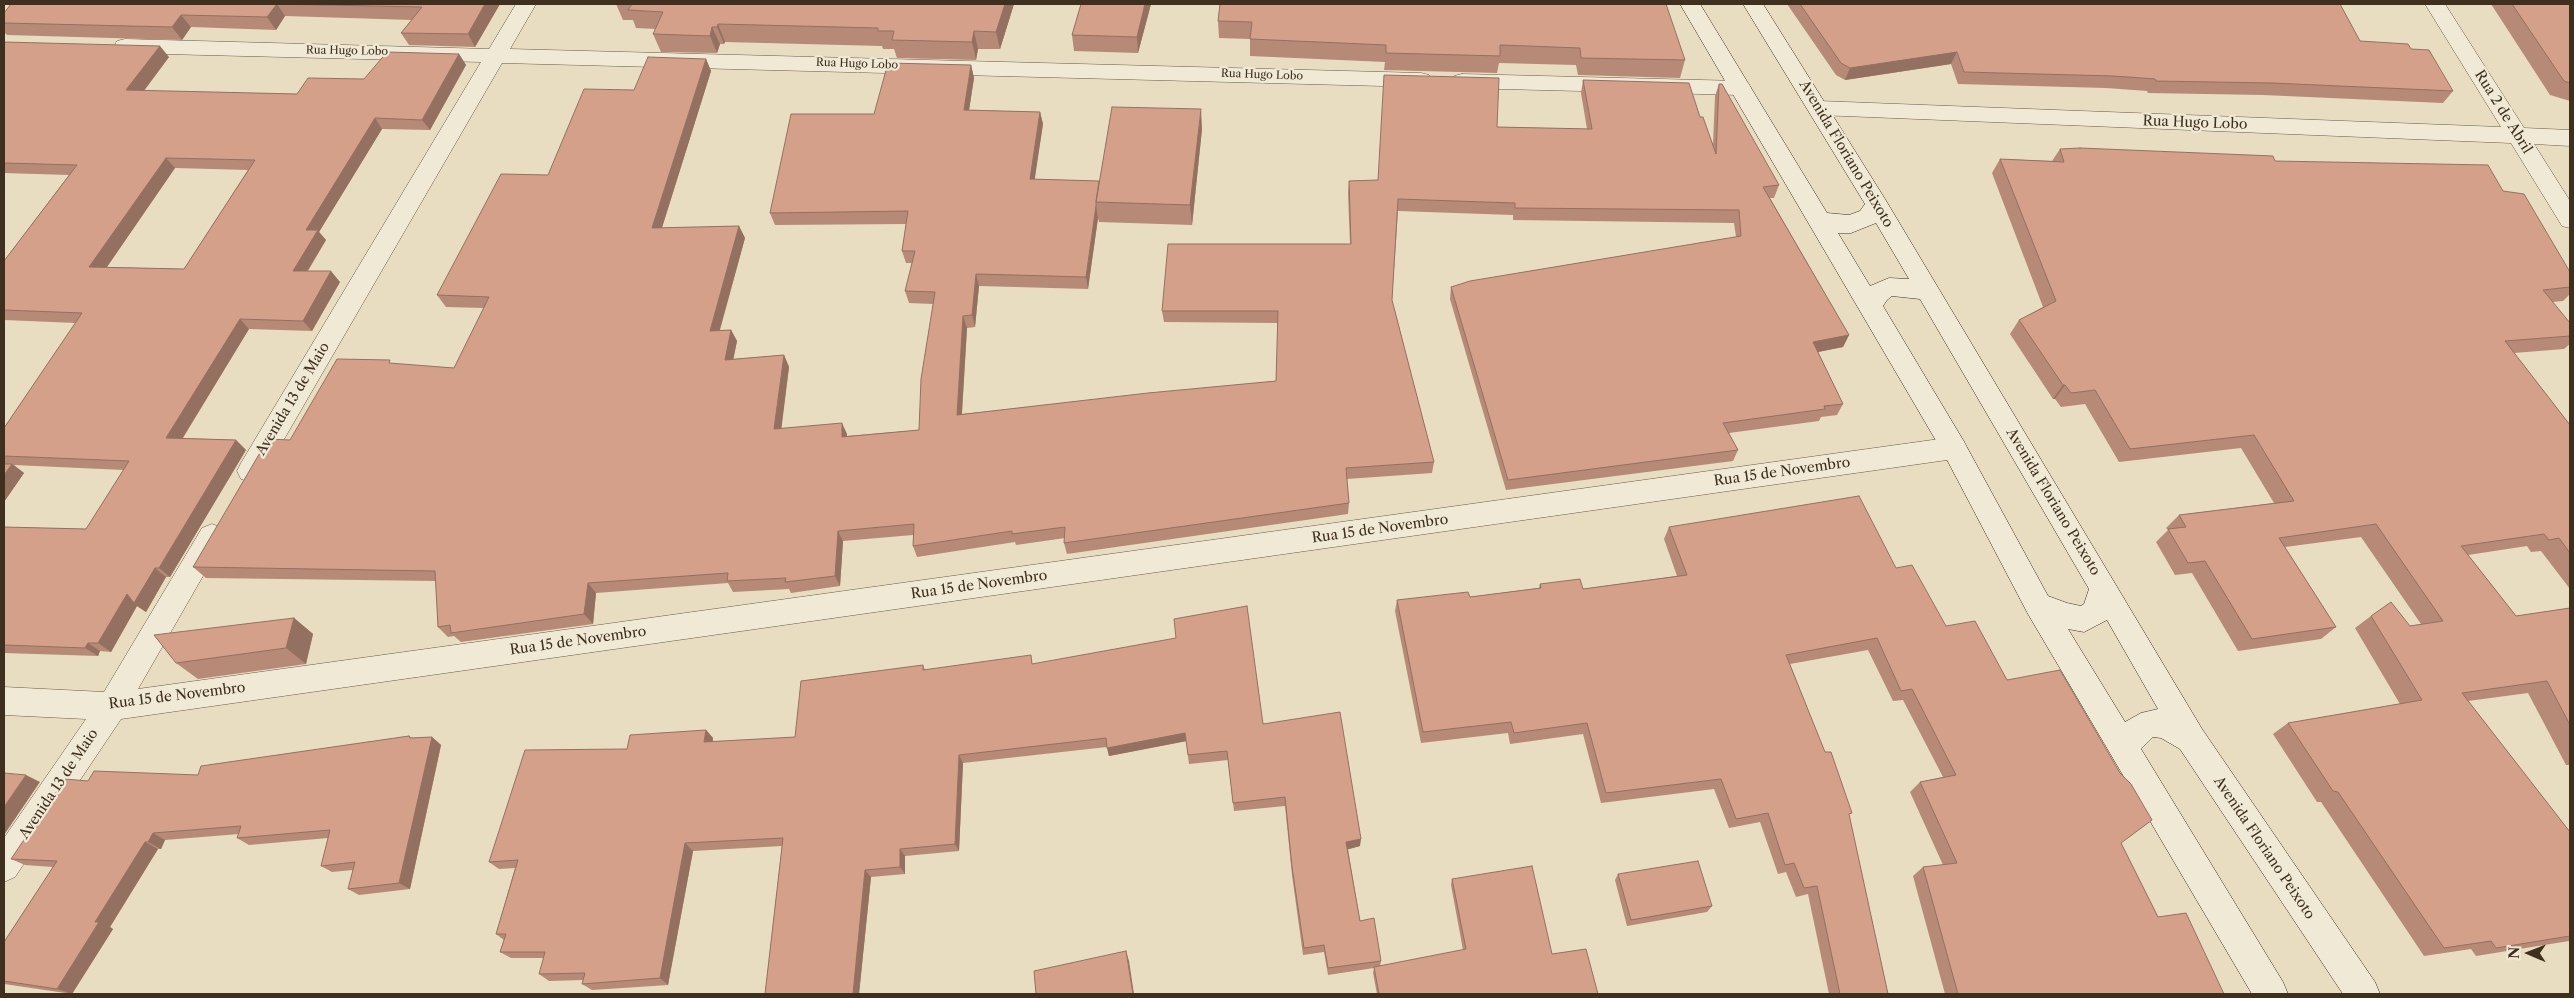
<!DOCTYPE html>
<html>
<head>
<meta charset="utf-8">
<style>
	body { margin:0 }
	#map { position:relative; width:2574px; height:998px; overflow:hidden; background:#e8ddc0; font-family:"Libre Caslon Text",serif }
	canvas { display:block }
	.frame { position:absolute; inset:0; border:5px solid #3f2f1e; pointer-events:none }
	.north { position:absolute; left:2504px; top:928px; width:50px; height:50px; -webkit-text-stroke:4px #f0e9d6; paint-order:stroke; rotate:271deg; font-size:14px; font-weight:700; line-height:20px; text-align:center; color:#3f2f1e }
	.north::after { content:''; display:block; margin:auto; width:18px; height:22px; background:#3f2f1e; clip-path:polygon(50% 0,100% 100%,50% 72%,0 100%) }
</style>
</head>
<body>
<div id="map">
<canvas width="2574" height="998"></canvas>
<div class="frame"></div>
<div class="north">N</div>
</div>
<script>
const c = document.querySelector('canvas').getContext('2d');
c.lineJoin = 'round';
const poly = rows => new Path2D(rows.map(r => 'M' + r).join(''));
function trace(path, color, width, dash) { c.strokeStyle = color; c.lineWidth = width; c.lineCap = dash ? 'butt' : 'round'; c.setLineDash(dash || []); c.stroke(path); }
function fill(path, color) { c.fillStyle = color; c.fill(path, 'evenodd'); }
function label(font, color, halo, rows, align = 'center') {
  c.font = font + ' "Libre Caslon Text",serif'; c.lineWidth = 4.5; c.setLineDash([]); c.textBaseline = 'middle'; c.strokeStyle = halo; c.fillStyle = color; for (const [text, x, y, turn = 0] of rows) {
    c.save(); c.translate(x, y); c.rotate((+turn || 0) * Math.PI / 180); c.textAlign = isNaN(turn) ? turn : align; if (halo) c.strokeText(text, 0, 0); c.fillText(text, 0, 0); c.restore();
  }
}
const street = poly([
	[516,4,536,4,510,49,1421,73,1429,75,1432,80,1429,85,1421,87,502,63,261,479,251,482,241,479,237,471,241,463,481,62,125,53,117,51,114,46,117,41,125,39,489,49,516,4],
	[2425,4,2445,4,2524,128,2570,130,2570,146,2534,144,2570,201,2570,228,2562,226,2511,143,1819,115,1811,113,1808,108,1811,103,1819,101,2501,127,2425,4],
	[1462,74,1740,81,1748,83,1751,88,1748,93,1740,95,1462,88,1454,86,1451,81,1454,76,1462,74],
	[1954,437,1963,440,1967,448,1963,456,1954,459,121,719,15,877,4,882,4,838,86,719,4,715,4,687,104,692,202,528,212,524,222,528,226,536,138,689,1954,437]
]);
const secondary = poly([
	[1680,4,1700,4,1827,213,1849,215,1860,211,1865,204,1743,4,1763,4,1885,199,2202,729,2375,982,2380,994,2343,994,2180,749,2161,738,2153,737,2141,749,2283,982,2288,994,2252,994,2028,614,1945,456,1680,4],
	[1876,223,1909,279,1889,278,1870,286,1838,233,1851,233,1876,223],
	[1892,296,1920,299,2089,589,2084,604,2081,606,2067,603,2048,596,1963,440,1883,306,1887,300,1892,296],
	[2107,620,2158,709,2141,713,2125,722,2068,629,2084,632,2107,620]
]);
const wall = poly([
	[11,4,500,4,475,47,409,45,401,33,412,20,285,16,276,30,191,27,182,40,7,35,4,32,4,13],
	[616,4,1014,4,1000,49,978,49,976,60,897,58,894,49,883,49,882,46,725,42,724,44,720,44,717,53,661,52,653,34,656,29,636,28,633,20,623,20],
	[1081,4,1151,4,1138,53,1074,51,1072,35],
	[1220,4,1685,60,1680,78,1578,75,1576,65,1499,63,1497,73,1384,70,1385,62,1250,56,1250,39,1219,38,1218,21],
	[1787,4,2340,4,2360,41,2411,49,2453,91,2443,103,2263,95,2148,93,2147,91,2106,88,1958,84,1951,64,1845,80,1836,75],
	[2491,4,2570,4,2570,101,2550,95],
	[4,42,169,57,144,91,297,94,364,79,459,54,466,65,430,130,382,129,319,232,326,240,308,271,340,282,312,331,249,329,183,438,236,440,246,450,170,577,166,577,146,612,137,606,111,652,100,651,98,656,4,653,4,527,86,529,124,470,14,465,24,473,4,502,4,428,76,323,4,320,4,261,69,175,4,173],
	[175,168,248,170,184,269,107,267],
	[706,59,711,71,662,228,739,226,745,238,720,330,731,330,737,341,733,359,784,355,789,367,781,428,847,434,847,436,919,430,933,304,909,303,905,291,913,263,906,263,902,251,906,224,775,225,770,213,874,114,971,65,974,78,969,110,1040,112,1043,124,1034,179,1099,181,1202,129,1192,225,1099,222,1098,218,1088,289,979,286,975,327,967,328,962,414,1276,381,1278,323,1164,322,1162,311,1350,244,1348,193,1349,181,1378,180,1497,127,1587,129,1581,93,1583,80,1700,117,1713,144,1715,96,1719,84,1779,185,1774,198,1770,198,1849,335,1843,347,1818,352,1843,404,1837,415,1821,417,1819,421,1729,433,1738,450,1733,461,1506,490,1450,299,1451,287,1736,237,1734,223,1513,220,1513,215,1398,211,1392,300,1434,462,1432,473,1347,479,1349,503,1348,514,1067,554,1064,543,1065,538,1016,545,1015,542,917,557,913,546,913,535,843,541,840,586,791,593,789,589,733,592,728,583,596,593,593,624,461,642,454,636,448,637,438,627,436,581,206,578,193,567,290,440,393,364,454,368,484,308,446,307,437,295,548,175,634,90],
	[2060,149,2275,161,2503,191,2570,272,2570,294,2563,301,2552,302,2570,323,2570,344,2564,349,2514,353,2570,425,2570,589,2541,551,2531,552,2527,546,2468,555,2516,616,2570,608,2570,765,2566,765,2528,693,2468,701,2570,832,2570,943,2569,941,2476,956,2471,949,2424,956,2321,802,2317,802,2273,734,2288,723,2400,704,2355,628,2371,616,2410,626,2421,624,2361,537,2285,547,2336,627,2321,639,2238,651,2192,573,2175,575,2156,542,2168,530,2166,528,2179,515,2274,503,2241,448,2119,462,2085,404,2061,407,2055,399,2053,399,2010,334,2019,320,2043,307,1992,173,2000,159,2052,161],
	[1669,527,1896,568,1946,626,2007,680,2121,843,2158,917,2224,994,1945,994,1913,876,1923,867,1943,865,1910,792,1920,782,1943,777,1903,700,1893,701,1868,650,1790,664,1849,816,1888,994,1829,994,1808,894,1796,897,1786,872,1778,874,1760,822,1729,828,1714,789,1601,803,1583,734,1510,744,1508,733,1421,743,1395,611,1397,600,1470,597,1539,588,1540,584,1583,589,1677,576,1664,539],
	[294,618,313,634,306,664,198,679,176,663],
	[1034,664,1263,724,1360,846,1348,849,1360,921,1381,961,1380,966,1463,950,1451,885,1452,879,1552,954,1598,994,1377,994,1373,973,1374,968,1328,975,1324,952,1303,955,1292,875,1285,806,1234,811,1228,760,1189,764,1186,741,1109,756,1107,747,963,763,959,851,905,856,905,874,871,877,859,994,765,994,782,846,693,851,668,985,592,990,582,984,583,980,549,981,539,974,544,958,511,958,500,952,504,940,496,934,515,868,499,869,489,862,627,749,706,730,713,738,713,742,795,737,923,665,925,670],
	[409,736,412,738,432,737,441,745,410,889,359,895,348,889,353,870,332,872,321,866,328,838,249,845,237,838,239,834,165,840,161,849,158,849,110,927,113,929,72,994,4,984,4,942,53,867,25,865,11,859,88,781,198,775],
	[1618,874,1712,906,1707,912,1627,926,1615,880]
]);
const shadedWall = poly([
	[277,4,285,16,276,30,267,17],
	[485,4,500,4,475,47,468,34],
	[1005,4,1014,4,1000,49,996,32],
	[1145,4,1151,4,1138,53,1137,37],
	[181,15,191,27,182,40,172,27],
	[718,24,725,42,724,44,717,27],
	[712,27,720,44,717,53,710,36],
	[974,31,978,49,976,60,972,42],
	[160,46,169,57,136,101,126,90],
	[1957,52,1951,64,1845,80,1850,68],
	[459,54,466,65,430,130,422,120],
	[706,59,711,71,658,240,652,228],
	[971,65,974,78,967,123,964,110],
	[1201,109,1202,129,1192,225,1190,205],
	[1040,112,1043,124,1033,191,1030,179],
	[375,118,382,129,319,232,326,240,301,281,293,271,306,230],
	[166,158,175,168,100,277,89,267],
	[1096,206,1098,218,1088,289,1086,277],
	[739,226,745,238,716,343,710,331],
	[331,271,340,282,312,331,303,321],
	[976,274,979,286,975,327,972,315],
	[963,316,967,328,961,426,957,415],
	[240,319,249,329,177,447,166,438],
	[731,330,737,341,731,371,725,360],
	[1849,335,1843,347,1808,354,1813,342],
	[784,355,789,367,780,440,774,429],
	[2063,385,2065,385,2055,399,2053,399],
	[842,423,847,434,847,448,842,437],
	[236,440,246,450,170,577,159,568],
	[12,464,24,473,4,502,4,475],
	[838,531,843,541,840,586,835,576],
	[155,568,166,577,146,612,137,606,111,652,98,643,127,594],
	[588,583,596,593,593,624,584,614],
	[294,618,313,634,306,664,286,648],
	[88,643,100,651,98,656,85,648],
	[706,730,713,738,711,751,704,742],
	[1185,733,1187,741,1109,756,1107,748],
	[432,737,441,745,410,889,399,883],
	[959,755,963,763,959,851,955,844],
	[26,775,40,782,4,835,4,807],
	[153,833,165,840,161,849,148,842],
	[1361,839,1360,846,1346,850,1346,842],
	[145,842,158,849,110,927,113,929,72,994,57,989,95,922],
	[685,843,693,851,668,985,660,978],
	[900,849,905,856,905,874,900,867],
	[865,870,871,877,859,994,853,994],
	[1126,951,1129,961,1134,994,1133,994]
]);
const building = poly([
	[11,4,485,4,468,34,401,33,422,7,277,4,267,17,181,15,172,27,4,23,4,13,11,4],
	[632,4,1005,4,996,32,974,31,972,42,892,40,894,31,878,31,878,28,718,24,717,27,712,27,710,36,653,34,663,12,628,10,632,4],
	[1081,4,1145,4,1137,37,1072,35,1081,4],
	[1220,4,1666,4,1685,60,1581,58,1580,48,1500,45,1500,56,1386,53,1386,45,1250,39,1252,22,1218,21,1220,4],
	[1800,4,2340,4,2360,41,2408,44,2411,49,2429,50,2453,91,2272,83,2156,81,2155,79,2113,76,1964,72,1957,52,1850,68,1841,63,1800,4],
	[2512,4,2570,4,2570,83,2564,81,2512,4],
	[4,42,160,46,126,90,297,94,308,78,364,79,387,52,459,54,422,120,375,118,306,230,318,230,293,271,331,271,303,321,240,319,166,438,236,440,159,568,155,568,134,603,127,594,98,643,88,643,85,648,4,645,4,527,86,529,129,461,4,456,4,428,82,313,4,310,4,261,77,165,4,163,4,42],
	[166,158,255,160,184,269,89,267,166,158],
	[648,57,706,59,652,228,739,226,710,331,731,330,725,360,784,355,774,429,842,423,842,437,919,430,921,379,935,292,905,291,915,251,902,251,908,211,770,213,791,114,874,114,888,63,971,65,964,110,1040,112,1030,179,1099,181,1096,202,1096,206,1086,277,976,274,972,315,963,316,957,415,1148,393,1276,381,1278,311,1162,311,1168,244,1351,244,1349,181,1378,180,1384,75,1499,78,1497,127,1592,129,1583,80,1689,83,1700,117,1703,117,1716,154,1719,84,1722,84,1779,185,1763,187,1849,335,1813,342,1843,404,1824,406,1825,409,1723,423,1738,450,1508,480,1451,287,1470,281,1741,236,1739,210,1515,208,1515,203,1398,199,1392,300,1434,462,1346,468,1349,503,1064,543,1065,527,1012,534,1012,531,913,546,914,524,838,531,835,576,785,582,786,578,727,581,728,573,588,583,584,614,451,633,450,625,438,627,435,571,193,567,268,439,290,440,337,359,390,360,389,363,454,368,489,297,437,295,501,174,548,175,584,89,634,90,648,57],
	[1112,107,1201,109,1190,205,1096,202,1112,107],
	[2080,148,2273,156,2275,161,2488,165,2503,191,2524,194,2570,272,2570,287,2543,290,2570,323,2570,336,2505,341,2570,425,2570,553,2559,538,2549,540,2544,534,2461,546,2516,616,2570,608,2570,725,2547,681,2462,693,2570,832,2570,936,2496,948,2491,941,2444,948,2338,792,2333,791,2288,723,2422,700,2371,616,2391,602,2410,626,2443,621,2376,524,2279,538,2336,627,2252,639,2205,561,2188,563,2168,529,2186,527,2179,515,2294,501,2254,435,2130,449,2095,390,2071,393,2065,385,2063,385,2019,320,2056,301,2000,159,2064,162,2060,149,2080,148],
	[4,464,12,464,4,475,4,464],
	[1859,496,1896,568,1912,565,1946,626,1975,621,2007,680,2060,670,2120,773,2131,784,2152,820,2121,843,2158,917,2186,913,2224,994,1958,994,1923,867,1957,863,1920,782,1956,775,1912,689,1901,691,1877,638,1786,655,1825,752,1831,752,1852,813,1849,814,1888,994,1840,994,1817,886,1804,888,1794,863,1785,865,1768,813,1736,819,1721,779,1606,793,1587,723,1514,733,1511,722,1423,732,1397,600,1468,592,1470,597,1541,588,1540,584,1580,579,1583,589,1687,575,1669,527,1859,496],
	[1247,606,1263,724,1340,712,1361,839,1346,842,1360,921,1374,918,1381,961,1328,968,1324,945,1304,948,1292,867,1285,797,1233,803,1227,751,1188,755,1185,733,1107,748,1106,738,959,755,955,844,900,849,900,867,865,870,853,994,765,994,783,838,685,843,660,978,582,984,585,973,539,974,545,952,500,952,506,934,496,934,518,860,489,862,525,750,627,749,630,735,706,730,704,742,795,737,801,681,923,665,923,670,1031,655,1032,664,1176,638,1174,619,1247,606],
	[294,618,286,648,176,663,154,635,294,618],
	[409,736,410,738,432,737,399,883,348,889,355,862,321,866,330,830,237,838,241,826,153,833,148,842,145,842,95,922,99,922,57,989,4,981,4,942,57,861,11,859,65,779,88,781,94,771,198,775,201,766,409,736],
	[4,773,26,775,4,807,4,773],
	[1698,861,1712,906,1631,920,1618,874,1698,861],
	[1532,866,1552,954,1586,949,1598,994,1379,994,1374,967,1466,949,1452,879,1532,866],
	[1126,951,1133,994,1036,994,1034,971,1126,951]
]);
const farStreetnames = [
	["Rua Hugo Lobo",347,51,1],
	["Rua Hugo Lobo",857,64,2],
	["Rua Hugo Lobo",1262,75,2]
];
const streetNames = [
	["Rua 2 de Abril",2503,112,58],
	["Rua Hugo Lobo",2195,123,2],
	["Avenida Floriano Peixoto",1846,154,59],
	["Avenida 13 de Maio",293,399,-59],
	["Rua 15 de Novembro",1782,472,-8],
	["Avenida Floriano Peixoto",2053,502,59],
	["Rua 15 de Novembro",1380,529,-8],
	["Rua 15 de Novembro",979,585,-8],
	["Rua 15 de Novembro",578,641,-8],
	["Rua 15 de Novembro",177,696,-7],
	["Avenida 13 de Maio",59,784,-56],
	["Avenida Floriano Peixoto",2264,848,56]
];
trace(street, '#695a46', 1);
trace(secondary, '#3f2f1e', 1);
fill(street, '#f0e9d6');
fill(secondary, '#f0e9d6');
fill(wall, '#b68a77');
fill(shadedWall, '#947061');
fill(building, '#d4a08a');
trace(building, '#947061', 1);
label('11px', '#3f2f1e', '#f0e9d6', farStreetnames);
label('14px', '#3f2f1e', '#f0e9d6', streetNames);
</script>
</body>
</html>
